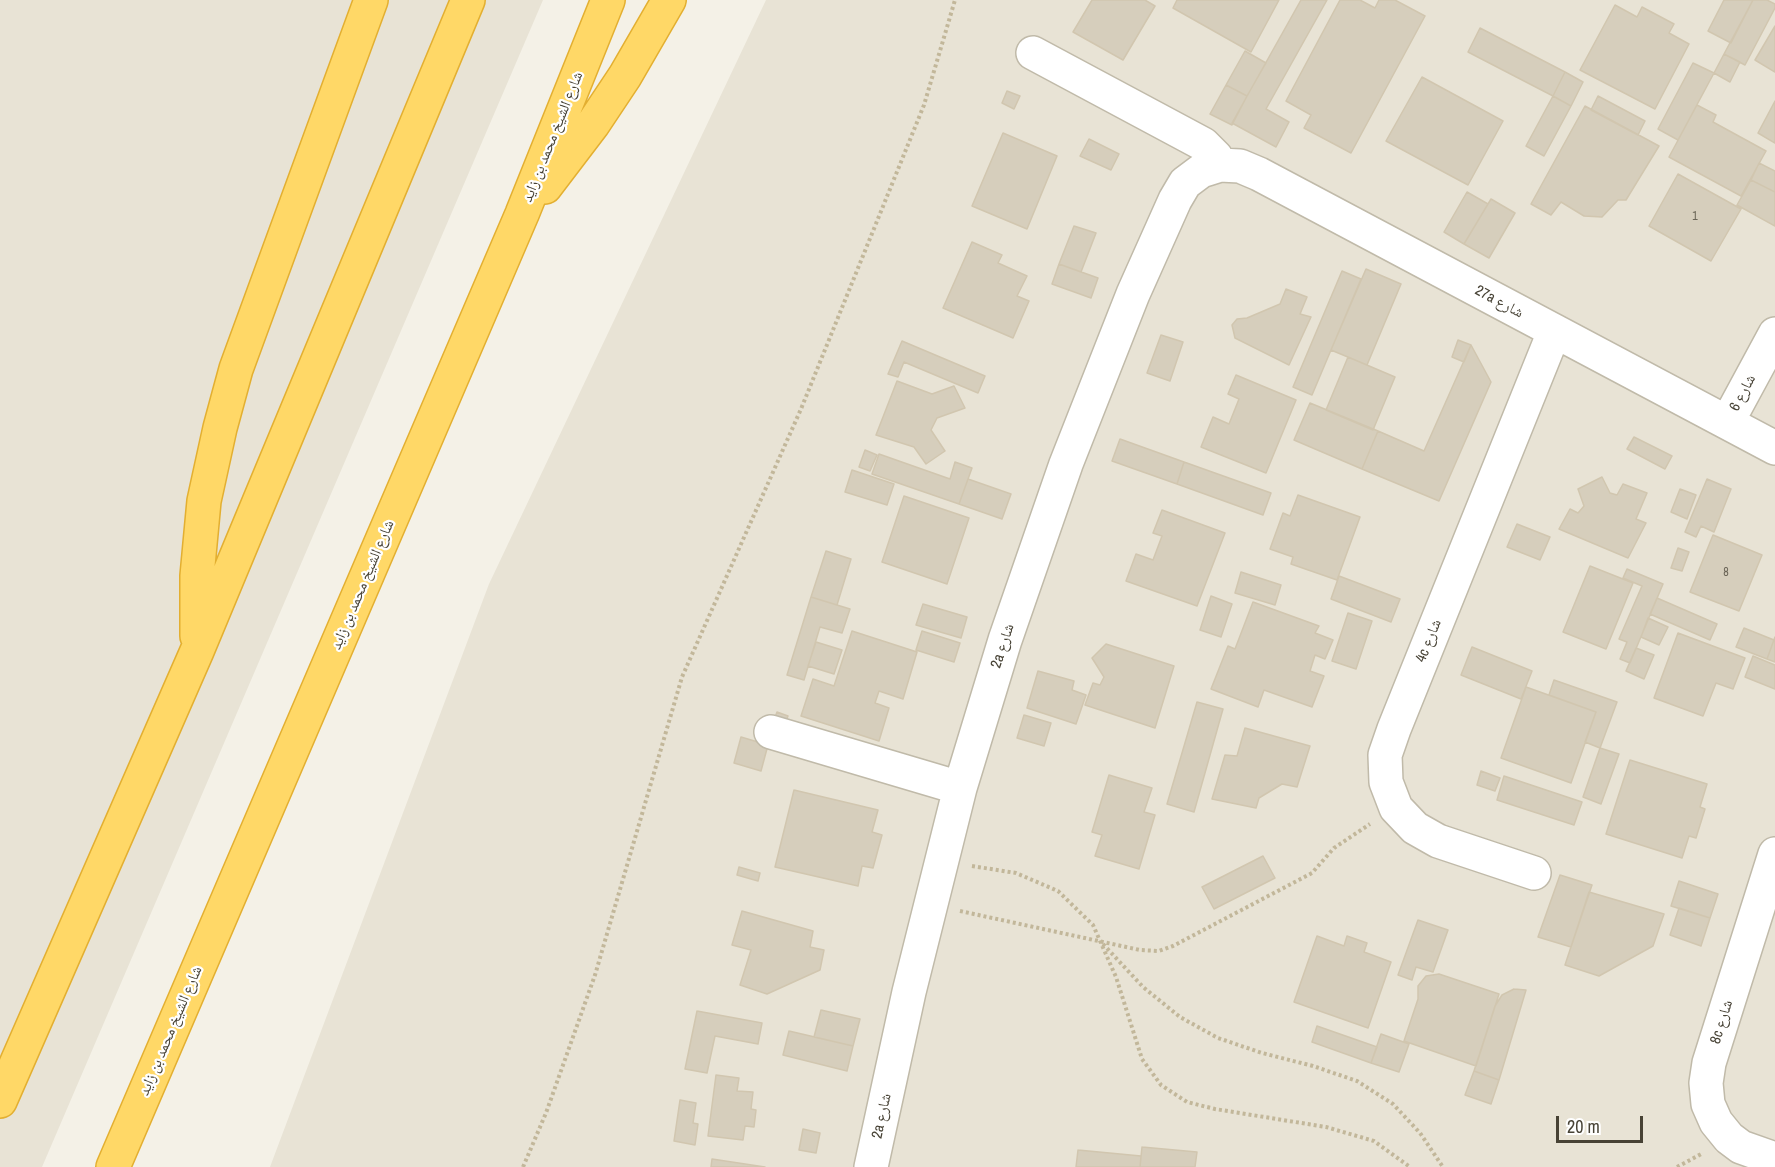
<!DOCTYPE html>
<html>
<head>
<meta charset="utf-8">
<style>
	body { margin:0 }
	#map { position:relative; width:1775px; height:1167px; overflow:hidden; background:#f4f1e7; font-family:"Archivo Narrow",sans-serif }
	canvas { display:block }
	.scale { position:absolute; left:1556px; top:1116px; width:87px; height:27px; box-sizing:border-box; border:3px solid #474235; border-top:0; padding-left:8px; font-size:18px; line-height:21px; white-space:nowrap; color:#474235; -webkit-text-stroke:4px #fff; paint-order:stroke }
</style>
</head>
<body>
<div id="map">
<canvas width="1775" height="1167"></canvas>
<div class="scale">20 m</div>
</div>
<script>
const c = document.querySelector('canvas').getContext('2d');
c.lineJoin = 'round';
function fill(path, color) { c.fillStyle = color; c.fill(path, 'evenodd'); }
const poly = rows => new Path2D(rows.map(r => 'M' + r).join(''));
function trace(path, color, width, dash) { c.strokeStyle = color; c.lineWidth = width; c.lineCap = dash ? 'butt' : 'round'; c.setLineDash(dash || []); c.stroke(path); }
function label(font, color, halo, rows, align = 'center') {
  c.font = font + ' "Archivo Narrow","Noto Naskh Arabic",sans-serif'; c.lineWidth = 4.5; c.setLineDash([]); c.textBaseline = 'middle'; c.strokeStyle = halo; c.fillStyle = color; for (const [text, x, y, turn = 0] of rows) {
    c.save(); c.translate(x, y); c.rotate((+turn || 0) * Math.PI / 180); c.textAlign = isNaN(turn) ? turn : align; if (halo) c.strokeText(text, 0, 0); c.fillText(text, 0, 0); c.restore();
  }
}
const residential = poly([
	[0,0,543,0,42,1167,0,1167],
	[766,0,1775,0,1775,1167,270,1167,489,584]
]);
const building = poly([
	[1092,0,1145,0,1155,6,1123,60,1073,32,1092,0],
	[1177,0,1279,0,1251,52,1173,8,1177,0],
	[1301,0,1327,0,1266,109,1289,122,1276,147,1232,123,1301,0],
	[1340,0,1360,0,1375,8,1379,0,1395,0,1425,16,1351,153,1304,128,1311,115,1286,101,1340,0],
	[1724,0,1753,0,1731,43,1708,31,1724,0],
	[1753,0,1767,0,1775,4,1775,8,1745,65,1724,54,1753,0],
	[1615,5,1637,17,1642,7,1674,24,1669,33,1689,44,1655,109,1580,70,1615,5],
	[1775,26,1775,72,1755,60,1775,26],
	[1480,28,1565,72,1553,96,1468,52,1480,28],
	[1245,51,1266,63,1247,96,1226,85,1245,51],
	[1724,54,1740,62,1730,82,1714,73,1724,54],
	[1693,63,1714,73,1678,140,1658,129,1693,63],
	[1565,72,1583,82,1571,106,1553,96,1565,72],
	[1422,77,1503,121,1468,185,1386,141,1422,77],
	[1226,85,1247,96,1232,125,1210,114,1226,85],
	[1007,91,1020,96,1014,109,1002,103,1007,91],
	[1553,96,1571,106,1544,156,1526,146,1553,96],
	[1598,96,1645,121,1638,135,1591,110,1598,96],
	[1775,101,1775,143,1758,133,1775,101],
	[1697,105,1716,115,1713,122,1766,151,1741,196,1669,157,1697,105],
	[1585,106,1659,146,1626,200,1618,200,1602,217,1584,216,1561,202,1551,215,1531,204,1585,106],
	[1003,133,1057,156,1027,229,972,206,1003,133],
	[1089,139,1119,154,1111,170,1080,156,1089,139],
	[1759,163,1775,171,1775,192,1751,180,1759,163],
	[1678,174,1741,209,1711,261,1649,226,1678,174],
	[1751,180,1775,192,1775,226,1737,205,1751,180],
	[1467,192,1488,204,1464,244,1444,232,1467,192],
	[1491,199,1515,213,1489,258,1464,244,1491,199],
	[1074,226,1096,233,1081,272,1059,264,1074,226],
	[972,242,1002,255,998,263,1027,276,1017,296,1029,301,1013,338,943,308,972,242],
	[1059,264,1098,278,1091,298,1052,284,1059,264],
	[1366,269,1401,284,1367,365,1331,350,1366,269],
	[1342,271,1361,279,1312,395,1293,387,1342,271],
	[1286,289,1307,297,1300,314,1311,317,1289,365,1235,338,1232,325,1237,319,1247,318,1280,304,1286,289],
	[1161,335,1183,342,1170,381,1147,373,1161,335],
	[1458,340,1471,345,1464,362,1452,357,1458,340],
	[902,341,985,376,978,393,904,362,898,377,888,374,902,341],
	[1471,345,1491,382,1439,501,1362,469,1378,431,1424,451,1471,345],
	[1348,357,1395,377,1373,430,1326,410,1348,357],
	[1236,375,1296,400,1266,473,1201,447,1213,417,1229,424,1239,399,1228,394,1236,375],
	[897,381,932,394,954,386,965,408,937,418,931,430,945,451,926,464,914,447,876,435,897,381],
	[1310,403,1378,431,1362,469,1294,440,1310,403],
	[1634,437,1672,456,1665,469,1627,449,1634,437],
	[1120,439,1184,462,1177,484,1112,461,1120,439],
	[865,450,877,455,870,471,859,467,865,450],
	[879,454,950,479,955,462,972,468,959,504,872,474,879,454],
	[1184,462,1271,493,1263,515,1177,484,1184,462],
	[852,470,894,484,887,505,845,492,852,470],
	[1602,477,1610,493,1617,495,1623,484,1647,493,1636,519,1646,523,1628,558,1559,529,1570,509,1578,513,1584,506,1578,489,1602,477],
	[968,479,1011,494,1002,519,959,504,968,479],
	[1707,479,1731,489,1714,532,1701,526,1696,537,1685,532,1707,479],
	[1680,489,1696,495,1687,519,1671,512,1680,489],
	[1298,495,1360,517,1337,580,1291,564,1293,557,1270,549,1283,513,1290,516,1298,495],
	[904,496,969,518,947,584,882,562,904,496],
	[1162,510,1225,533,1197,606,1126,581,1136,554,1153,560,1162,536,1153,533,1162,510],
	[1517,524,1550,537,1540,560,1507,547,1517,524],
	[1713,535,1762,555,1739,611,1690,592,1713,535],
	[1678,548,1689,552,1682,571,1671,568,1678,548],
	[826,551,851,559,837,605,811,597,826,551],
	[1590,566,1633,583,1606,649,1563,632,1590,566],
	[1627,569,1663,584,1630,663,1620,659,1627,642,1619,639,1642,586,1623,578,1627,569],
	[1241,572,1281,585,1275,605,1235,593,1241,572],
	[1339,576,1400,599,1391,622,1331,599,1339,576],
	[1211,596,1232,604,1221,637,1200,630,1211,596],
	[811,597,850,609,842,633,820,627,804,680,787,675,811,597],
	[1657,598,1717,624,1710,640,1650,614,1657,598],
	[1253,602,1319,626,1315,633,1333,640,1325,659,1315,655,1310,671,1324,676,1312,707,1264,690,1258,707,1211,689,1228,646,1235,649,1253,602],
	[923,604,967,617,961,638,916,625,923,604],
	[1348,613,1372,621,1356,669,1332,661,1348,613],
	[1648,618,1668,627,1659,645,1641,637,1648,618],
	[1744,628,1774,640,1767,659,1736,647,1744,628],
	[852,631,917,652,903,699,879,691,875,703,889,708,879,741,801,716,813,679,834,686,852,631],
	[922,631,960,643,954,662,916,650,922,631],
	[1678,633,1745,658,1733,689,1716,683,1703,716,1654,698,1678,633],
	[1775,637,1775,662,1767,659,1775,637],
	[816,642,842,650,834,674,808,666,816,642],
	[1106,644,1174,666,1155,728,1085,705,1093,683,1100,685,1104,677,1092,658,1106,644],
	[1472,647,1532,671,1521,699,1461,675,1472,647],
	[1636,648,1654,655,1644,679,1626,671,1636,648],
	[1753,656,1775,665,1775,689,1745,677,1753,656],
	[1038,671,1074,681,1072,690,1086,695,1076,724,1027,708,1038,671],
	[1554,680,1617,702,1600,748,1585,742,1596,712,1549,695,1554,680],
	[1526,687,1596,712,1571,783,1501,758,1526,687],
	[1197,702,1223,709,1194,812,1167,804,1197,702],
	[777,712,788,716,784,726,773,723,777,712],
	[1024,715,1051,723,1044,746,1017,738,1024,715],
	[1245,728,1310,746,1297,787,1282,784,1259,798,1256,808,1212,799,1225,755,1237,756,1245,728],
	[741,737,768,745,761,771,734,763,741,737],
	[1600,748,1619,754,1601,804,1583,797,1600,748],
	[1630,760,1707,784,1700,807,1705,809,1696,838,1689,836,1682,858,1606,834,1630,760],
	[1481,771,1500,778,1495,791,1477,785,1481,771],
	[1109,775,1152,788,1144,812,1155,815,1139,869,1095,856,1102,835,1092,832,1109,775],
	[1504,776,1582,802,1574,825,1497,800,1504,776],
	[794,790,878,810,872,832,882,835,873,868,862,866,858,886,775,867,794,790],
	[1263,856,1275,878,1214,909,1202,887,1263,856],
	[739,867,760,873,758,881,737,875,739,867],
	[1560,875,1592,885,1571,947,1538,937,1560,875],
	[1679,881,1718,894,1710,918,1671,906,1679,881],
	[1589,892,1664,914,1653,946,1599,976,1565,965,1589,892],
	[1679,908,1710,918,1701,946,1670,935,1679,908],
	[742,911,813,931,810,947,824,950,820,970,767,994,740,985,751,950,732,945,742,911],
	[1418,920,1448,930,1433,972,1416,967,1412,980,1398,975,1418,920],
	[1317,936,1344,946,1347,936,1367,943,1364,952,1391,962,1368,1028,1294,1002,1317,936],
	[1439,974,1499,994,1476,1066,1404,1041,1418,999,1418,986,1426,976,1439,974],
	[1514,989,1526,990,1499,1080,1474,1071,1495,1006,1502,995,1514,989],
	[821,1010,860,1019,853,1046,814,1037,821,1010],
	[697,1011,762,1023,758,1044,715,1036,707,1073,685,1069,697,1011],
	[1317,1026,1377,1047,1371,1063,1312,1042,1317,1026],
	[789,1031,853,1046,847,1071,783,1055,789,1031],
	[1381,1034,1409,1044,1399,1072,1371,1063,1381,1034],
	[1474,1071,1499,1080,1491,1104,1465,1095,1474,1071],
	[716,1075,739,1078,737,1091,753,1092,751,1109,756,1110,754,1127,745,1126,743,1140,708,1136,716,1075],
	[680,1100,696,1103,693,1123,698,1124,695,1145,674,1141,680,1100],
	[803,1129,820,1133,816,1153,799,1150,803,1129],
	[1142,1147,1197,1152,1195,1167,1140,1167,1142,1147],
	[1078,1150,1141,1156,1140,1167,1076,1167,1078,1150],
	[712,1159,765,1167,711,1167,712,1159]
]);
const path = poly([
	[972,866,1016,873,1058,891,1093,925,1116,977,1142,1059,1161,1085,1187,1102,1215,1109,1326,1127,1374,1141,1410,1167],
	[960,911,1140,950,1159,951,1173,946,1312,873,1334,848,1370,824],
	[1103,944,1143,987,1180,1017,1218,1038,1262,1053,1313,1066,1357,1081,1393,1104,1420,1133,1443,1167],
	[523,1167,546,1113,595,975,682,677,801,409,924,105,955,0],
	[1677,1167,1703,1153]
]);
const minor = poly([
	[1033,53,1203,144,1216,157,1220,165],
	[1728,421,1775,334],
	[771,732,960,788],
	[1775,854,1709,1063,1706,1083,1708,1104,1716,1122,1729,1138,1741,1147,1775,1159],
	[1534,873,1438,841,1415,828,1396,808,1386,782,1385,755,1394,729,1554,332],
	[871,1167,909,992,960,788,1005,640,1066,464,1133,294,1175,200,1185,183,1201,171,1220,165,1240,166,1259,174,1775,448]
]);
const highway = poly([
	[545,187,593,124,625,76,669,0],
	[197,636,197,576,204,501,220,428,236,369,371,0],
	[0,1101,197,651,468,0],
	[113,1167,522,214,608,0]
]);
const numberNames = [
	["1",1695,217],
	["8",1726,573]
];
const streetNames = [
	["شارع الشيخ محمد بن زايد",553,137,-68],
	["27a شارع",1499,302,28],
	["شارع 6",1743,393,-62],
	["شارع الشيخ محمد بن زايد",363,585,-67],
	["4c شارع",1429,641,-68],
	["2a شارع",1003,646,-72],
	["8c شارع",1722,1022,-73],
	["شارع الشيخ محمد بن زايد",171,1031,-67],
	["2a شارع",882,1116,-78]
];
fill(residential, '#e8e3d5');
fill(building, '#d6cebc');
trace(building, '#d1c6af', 1.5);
trace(minor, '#c0baa9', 36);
trace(highway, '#e3af31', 36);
trace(path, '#c2b79a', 4, [3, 3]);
trace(minor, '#fff', 33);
trace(highway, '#ffd867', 33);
label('12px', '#6b6557', null, numberNames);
label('15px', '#474235', '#fff', streetNames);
</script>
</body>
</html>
